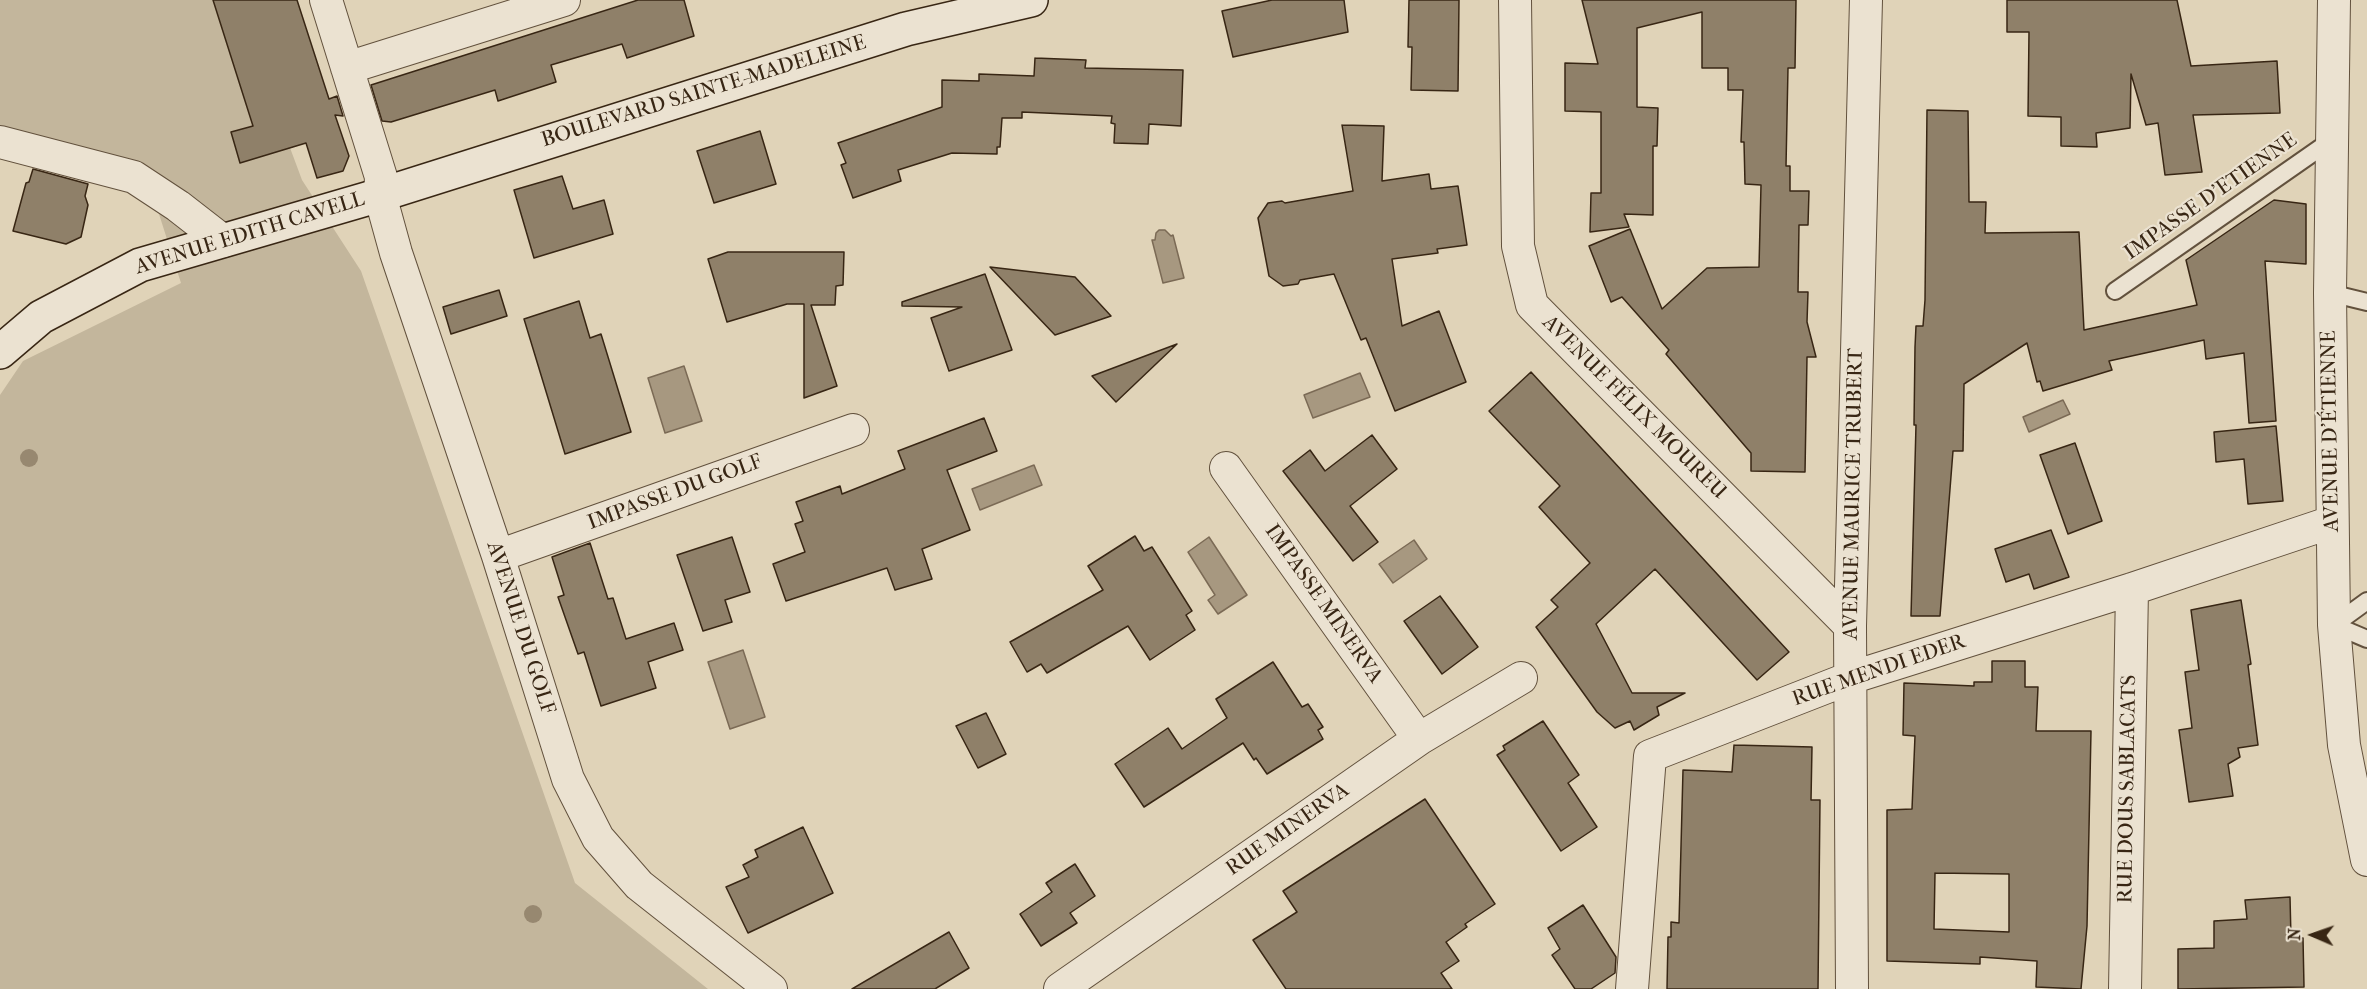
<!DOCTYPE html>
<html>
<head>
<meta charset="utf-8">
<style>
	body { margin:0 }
	#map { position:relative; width:2367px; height:989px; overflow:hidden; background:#e0d3b8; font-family:"IM FELL French Canon",serif }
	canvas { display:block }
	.north { position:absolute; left:2283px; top:905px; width:60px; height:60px; -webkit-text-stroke:4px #ebe2d1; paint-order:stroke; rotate:272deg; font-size:16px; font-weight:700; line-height:24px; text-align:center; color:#382614 }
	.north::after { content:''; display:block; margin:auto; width:21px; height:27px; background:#382614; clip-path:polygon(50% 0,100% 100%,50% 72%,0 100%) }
</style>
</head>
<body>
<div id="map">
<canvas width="2367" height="989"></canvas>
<div class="north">N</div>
</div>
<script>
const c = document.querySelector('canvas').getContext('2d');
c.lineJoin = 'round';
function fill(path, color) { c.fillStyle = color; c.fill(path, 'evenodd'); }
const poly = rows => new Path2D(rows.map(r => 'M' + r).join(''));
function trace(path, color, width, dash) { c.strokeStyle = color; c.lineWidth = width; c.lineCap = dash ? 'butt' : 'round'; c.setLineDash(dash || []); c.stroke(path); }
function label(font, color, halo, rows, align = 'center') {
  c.font = font + ' "IM FELL French Canon",serif'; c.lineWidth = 4.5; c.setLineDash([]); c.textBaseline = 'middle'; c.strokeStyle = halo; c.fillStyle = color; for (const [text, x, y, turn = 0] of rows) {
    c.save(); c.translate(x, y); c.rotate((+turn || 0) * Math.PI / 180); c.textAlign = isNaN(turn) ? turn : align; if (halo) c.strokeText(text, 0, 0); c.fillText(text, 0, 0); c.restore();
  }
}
const green = poly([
	[0,0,235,0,302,180,361,271,575,883,708,989,0,989,0,395,23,361,181,283,144,167,0,126]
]);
const water = poly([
	[1159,230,1165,230,1171,236,1173,235,1184,278,1163,283,1152,240,1155,240,1156,233,1159,230],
	[684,366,702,421,665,433,648,378,684,366],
	[1360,373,1370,397,1313,418,1304,395,1360,373],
	[2063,400,2070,414,2029,432,2023,417,2063,400],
	[1034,465,1042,485,980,510,972,489,1034,465],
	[1209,537,1247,595,1218,614,1208,600,1215,595,1188,552,1209,537],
	[1414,540,1427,559,1393,583,1379,564,1414,540],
	[743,650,765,717,730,729,708,662,743,650]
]);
const building = poly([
	[213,0,297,0,329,99,337,96,343,116,335,115,349,156,343,171,317,178,306,143,240,163,231,132,253,126,213,0],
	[638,0,684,0,694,36,627,58,622,44,551,65,556,82,498,101,495,90,391,122,382,121,371,85,638,0],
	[1272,0,1344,0,1348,32,1233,57,1222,11,1272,0],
	[1409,0,1459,0,1458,91,1411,90,1412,47,1408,47,1409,0],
	[1582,0,1796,0,1795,68,1788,68,1786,166,1790,166,1790,191,1809,191,1808,225,1799,225,1798,292,1808,292,1807,322,1816,357,1807,357,1805,472,1751,471,1751,453,1666,354,1669,350,1622,297,1611,302,1589,246,1630,229,1662,309,1707,268,1759,267,1761,185,1745,184,1744,142,1741,142,1743,90,1728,90,1728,68,1702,68,1702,12,1637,28,1637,107,1658,108,1657,146,1653,146,1653,215,1624,214,1629,227,1590,232,1591,193,1601,193,1601,112,1565,111,1565,63,1598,64,1582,0],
	[2007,0,2177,0,2191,66,2277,61,2280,113,2193,115,2202,172,2165,175,2158,123,2146,125,2131,74,2130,128,2096,133,2097,147,2061,146,2061,117,2028,116,2029,32,2007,32,2007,0],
	[1035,58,1086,60,1085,68,1183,70,1181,126,1149,124,1148,144,1114,143,1115,124,1111,123,1112,116,1022,112,1022,118,1002,118,1000,147,997,147,997,154,952,153,898,170,901,181,853,198,841,165,846,163,838,143,942,107,942,80,979,81,979,74,1034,76,1035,58],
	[1927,110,1968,111,1969,202,1986,202,1985,233,2079,232,2084,330,2197,305,2186,260,2274,200,2306,204,2306,264,2265,261,2276,421,2249,423,2244,353,2206,359,2204,340,2109,361,2112,370,2043,391,2040,381,2037,382,2027,343,1964,384,1963,451,1953,451,1940,616,1911,616,1916,425,1914,425,1915,347,1916,326,1923,326,1925,300,1927,110],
	[1342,125,1384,126,1382,181,1429,174,1431,189,1458,186,1467,245,1437,249,1438,253,1392,259,1402,326,1439,311,1466,382,1395,411,1366,338,1361,340,1334,274,1300,280,1298,284,1283,286,1269,276,1258,218,1268,203,1282,201,1285,203,1353,191,1342,125],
	[760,131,776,184,714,203,697,151,760,131],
	[33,169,88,184,85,196,88,205,81,237,66,244,13,231,26,183,29,182,33,169],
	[562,176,573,209,604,200,613,234,534,258,514,190,562,176],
	[728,252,844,252,843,285,836,286,835,305,811,305,837,386,804,398,804,304,787,304,727,322,708,259,728,252],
	[990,267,1075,277,1111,316,1055,335,990,267],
	[985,274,1012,350,949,371,931,318,962,307,902,306,902,302,985,274],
	[499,290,507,316,451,334,443,307,499,290],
	[579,301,590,338,601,334,631,432,565,454,524,319,579,301],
	[1177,344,1116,402,1092,376,1177,344],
	[1531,372,1789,652,1757,680,1655,569,1596,624,1632,693,1685,693,1657,707,1659,715,1634,730,1630,721,1615,728,1597,712,1536,627,1558,607,1551,600,1590,563,1539,507,1560,486,1489,411,1531,372],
	[984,418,997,451,947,470,970,530,922,549,932,579,895,590,887,568,786,601,773,564,805,552,795,524,803,521,796,502,840,486,842,494,905,469,898,451,984,418],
	[2276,426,2283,501,2248,504,2244,459,2216,462,2214,432,2276,426],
	[1372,435,1397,469,1350,506,1378,542,1353,561,1283,471,1310,450,1325,471,1372,435],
	[2075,443,2102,521,2068,534,2040,455,2075,443],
	[2051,530,2069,577,2034,589,2029,574,2006,582,1995,549,2051,530],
	[1135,536,1144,551,1152,547,1192,611,1186,615,1195,630,1150,660,1128,626,1047,673,1041,664,1027,672,1010,642,1103,590,1088,566,1135,536],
	[732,537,750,592,725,600,732,622,703,631,677,555,732,537],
	[590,543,608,599,613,598,626,639,674,623,683,650,648,662,656,688,601,706,584,652,578,654,558,597,564,595,552,557,590,543],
	[1440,596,1478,647,1442,674,1404,621,1440,596],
	[2241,600,2251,664,2248,665,2258,745,2238,748,2240,757,2228,764,2233,796,2189,802,2179,730,2192,728,2185,672,2199,670,2191,610,2241,600],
	[1992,661,2025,661,2025,687,2038,687,2036,731,2091,731,2087,926,2081,989,2036,987,2037,961,1980,957,1980,964,1887,961,1887,810,1912,809,1915,736,1903,735,1904,683,1974,686,1974,682,1992,682,1992,661],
	[1935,873,2009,874,2009,932,1934,929,1935,873],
	[1273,662,1302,707,1308,704,1323,727,1318,730,1323,739,1267,774,1256,758,1254,760,1243,743,1144,807,1115,764,1168,728,1182,749,1227,718,1216,699,1273,662],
	[986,713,1006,754,978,768,956,726,986,713],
	[1543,721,1579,775,1568,783,1597,827,1561,851,1497,755,1505,750,1503,746,1543,721],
	[1734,745,1812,747,1811,800,1820,800,1818,989,1667,989,1668,937,1671,937,1671,922,1679,923,1683,770,1732,772,1734,745],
	[1425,799,1495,904,1465,924,1467,927,1446,942,1459,961,1441,973,1452,989,1286,989,1253,940,1297,912,1283,891,1425,799],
	[803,827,833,893,748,933,726,887,749,877,743,865,758,857,755,850,803,827],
	[1075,864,1095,896,1070,913,1077,923,1041,946,1020,914,1052,892,1046,883,1075,864],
	[2290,897,2291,938,2303,938,2304,987,2178,989,2178,949,2214,948,2214,921,2247,919,2245,900,2290,897],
	[1583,905,1616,957,1615,973,1591,989,1575,989,1552,955,1560,949,1548,928,1583,905],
	[949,932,969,968,935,989,852,989,949,932]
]);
const lane = poly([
	[2115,291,2333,139],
	[2330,293,2367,302],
	[2334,625,2367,601],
	[2334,625,2367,639]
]);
const street = poly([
	[326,0,381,177,380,195,396,253,498,556,568,779,598,838,639,885,771,989],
	[1515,0,1518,246,1532,305,1850,626],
	[2334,0,2330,293,2334,625,2344,745,2367,860],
	[347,68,564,0],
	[0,142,134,177,178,206,223,241],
	[1226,468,1419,739],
	[498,556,853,430],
	[1060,989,1419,739,1521,678],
	[1632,989,1650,756,1850,678,2132,589,2332,522],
	[1852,989,1850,626,1866,0],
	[2125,989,2132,589]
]);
const secondary = poly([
	[0,352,41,317,140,265,380,195,906,29,1031,0]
]);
const trees = [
	[29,458],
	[533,914]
];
const streetNames = [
	["BOULEVARD SAINTE-MADELEINE",704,92,-17],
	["IMPASSE D'ETIENNE",2211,197,-35],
	["AVENUE EDITH CAVELL",250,234,-17],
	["AVENUE FÉLIX MOUREU",1634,408,45],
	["AVENUE D'ÉTIENNE",2331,431,-91],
	["IMPASSE DU GOLF",675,493,-20],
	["AVENUE MAURICE TRUBERT",1854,494,-89],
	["IMPASSE MINERVA",1323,604,55],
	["AVENUE DU GOLF",520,628,72],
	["RUE MENDI EDER",1879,671,-19],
	["RUE DOUS SABLACATS",2128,789,-89],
	["RUE MINERVA",1288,830,-35]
];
fill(green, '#c3b69c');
fill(water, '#a79880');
trace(water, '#7b6a55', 1.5);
fill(building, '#8f8069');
trace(building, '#382614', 1.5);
trace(lane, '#62513d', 20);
trace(street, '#62513d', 34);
trace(secondary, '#382614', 36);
trace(lane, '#ebe2d1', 16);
trace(street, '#ebe2d1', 32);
trace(secondary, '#ebe2d1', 33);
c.fillStyle = '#978870';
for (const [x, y] of trees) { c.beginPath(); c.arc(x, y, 9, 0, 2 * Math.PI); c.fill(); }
label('21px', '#382614', '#ebe2d1', streetNames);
</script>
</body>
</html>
